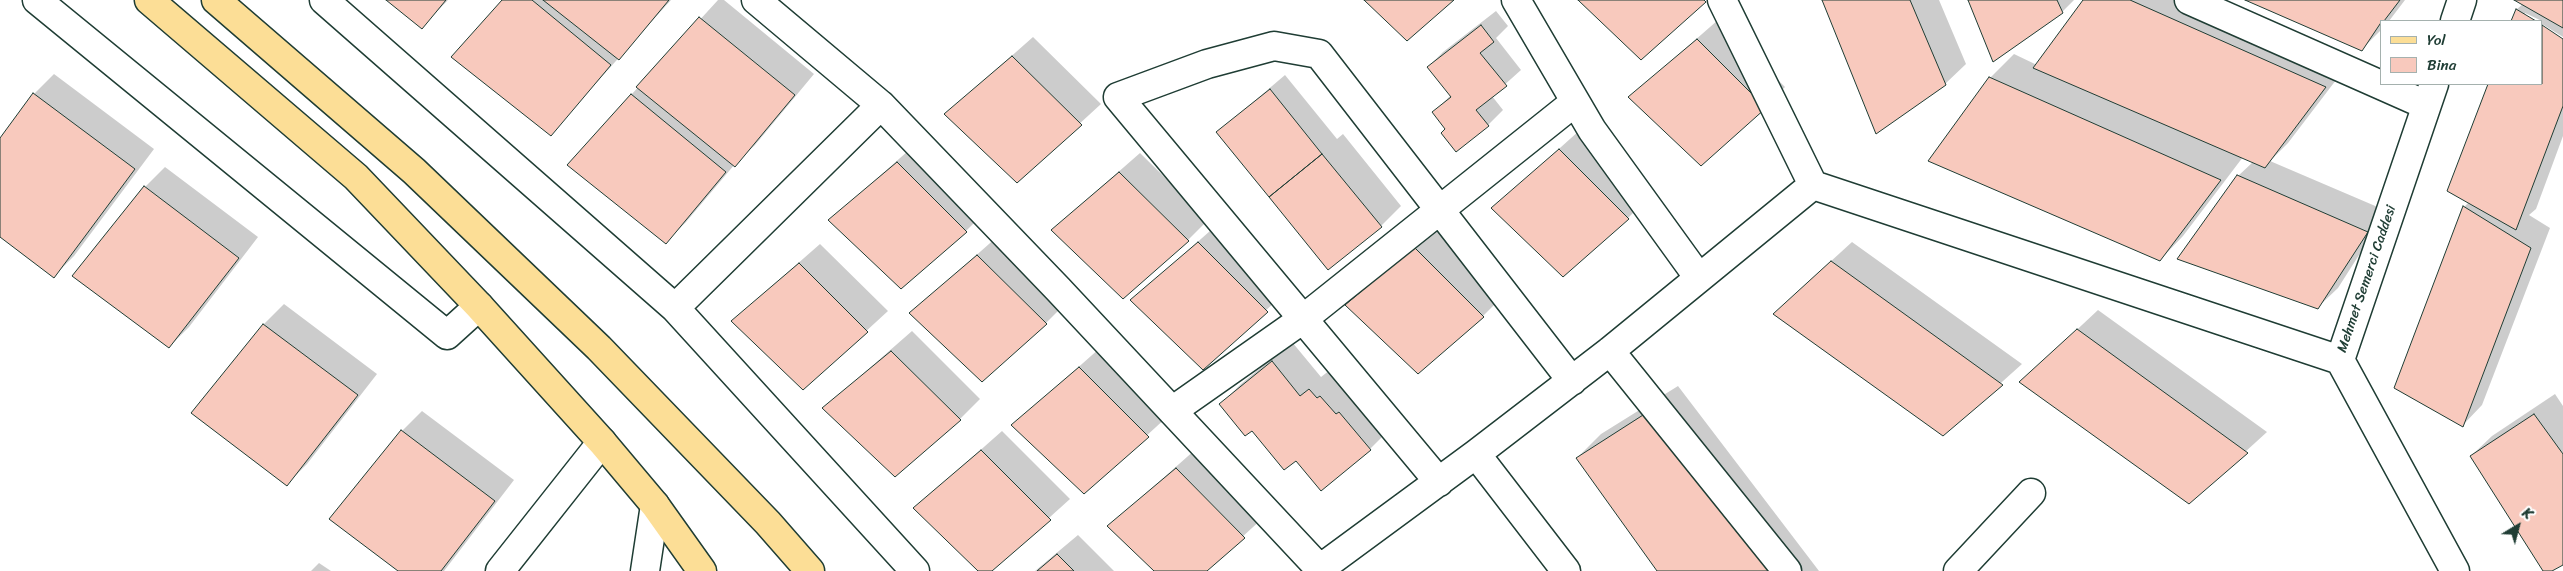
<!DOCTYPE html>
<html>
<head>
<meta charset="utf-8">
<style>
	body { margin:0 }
	#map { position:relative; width:2563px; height:571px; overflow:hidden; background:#fff; font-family:Sriracha,sans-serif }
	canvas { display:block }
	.legend { position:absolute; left:2380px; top:20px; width:162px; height:65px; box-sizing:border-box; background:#fff; border:1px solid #a5b1ae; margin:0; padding:6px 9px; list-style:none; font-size:15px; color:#1f3d34 }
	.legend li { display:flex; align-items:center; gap:10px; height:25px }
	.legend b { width:25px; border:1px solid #a5b1ae }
	.north { position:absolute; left:2493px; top:501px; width:50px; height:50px; -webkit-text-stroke:4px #fff; paint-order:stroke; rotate:37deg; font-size:14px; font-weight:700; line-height:20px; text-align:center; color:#1f3d34 }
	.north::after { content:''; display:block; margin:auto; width:18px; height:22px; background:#1f3d34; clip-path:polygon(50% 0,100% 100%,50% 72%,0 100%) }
</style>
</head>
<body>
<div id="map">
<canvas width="2563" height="571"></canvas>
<ul class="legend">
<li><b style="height:6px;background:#fcde96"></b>Yol</li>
<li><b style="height:14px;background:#f8c9bd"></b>Bina</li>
</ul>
<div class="north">K</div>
</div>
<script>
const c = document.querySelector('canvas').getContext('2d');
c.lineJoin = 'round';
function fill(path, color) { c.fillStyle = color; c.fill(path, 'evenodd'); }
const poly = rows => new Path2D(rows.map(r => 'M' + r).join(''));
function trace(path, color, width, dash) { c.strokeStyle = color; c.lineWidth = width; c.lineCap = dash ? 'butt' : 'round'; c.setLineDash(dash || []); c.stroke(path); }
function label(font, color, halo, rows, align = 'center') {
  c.font = font + ' Sriracha,sans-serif'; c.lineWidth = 4; c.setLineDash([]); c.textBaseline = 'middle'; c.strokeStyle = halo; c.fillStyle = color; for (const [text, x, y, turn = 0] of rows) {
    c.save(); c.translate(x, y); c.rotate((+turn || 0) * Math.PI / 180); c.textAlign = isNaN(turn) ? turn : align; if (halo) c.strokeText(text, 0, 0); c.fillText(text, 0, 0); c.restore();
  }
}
const shadow = poly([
	[388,0,448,0,422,27],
	[504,0,671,0,550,134],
	[718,0,724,0,814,74,755,145,735,164,686,222,666,242,631,95],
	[1823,0,1939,0,1966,64,1945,84],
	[1969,0,2074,0,2062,12],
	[2084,0,2206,0,2349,63,2288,143,2270,161,2387,211,2338,288,2317,308,2238,176,2253,162,2243,157,2183,236,2160,260,1990,78,2014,54,2037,65],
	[2248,0,2405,0,2389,21,2382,21,2382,29,2362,49],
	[2516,0,2563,0,2563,37,2542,24,2542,21,2525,13,2525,16,2533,21,2512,21,2517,9,2523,4],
	[1496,11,1508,26,1496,38,1521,70,1492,96,1503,110,1488,125,1447,129,1434,112,1451,95,1428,67,1443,52],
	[1718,20,1785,87,1765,107,1630,97],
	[2542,27,2563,40,2563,136,2536,209,2529,215,2550,228,2482,405,2462,426,2395,388,2464,207,2469,202,2448,191,2489,84,2542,84],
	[1033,37,1101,104,1017,181,946,114],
	[54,74,154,149,74,256,54,276,0,236,0,140,34,94],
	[1285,75,1337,139,1343,134,1401,206,1381,226,1218,132],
	[1580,130,1648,198,1628,218,1493,208],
	[917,143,986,211,966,231,830,220],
	[1140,153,1208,220,1188,240,1052,230],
	[165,167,258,237,189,327,169,347,145,187],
	[1219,223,1287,291,1203,368,1132,300],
	[1434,228,1503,296,1483,316,1347,305],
	[998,236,1066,303,1046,323,911,313],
	[1852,242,2022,364,1943,435,1795,294],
	[820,244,888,311,803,389,732,321],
	[284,304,377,374,307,464,287,484,193,413,264,324],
	[2098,310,2267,432,2189,503,2021,382],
	[912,331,980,399,960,419,824,408],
	[1292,342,1321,377,1330,370,1390,429,1370,449,1321,489,1296,459,1252,429,1221,404,1241,384],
	[1100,348,1168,416,1084,493,1013,425],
	[1678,386,1819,571,1659,571,1577,458,1601,434],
	[2555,394,2563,406,2563,563,2550,571,2544,571,2471,456,2492,436],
	[422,411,514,480,444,571,400,571,402,431],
	[1002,431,1070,499,990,571,980,571,915,508],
	[1196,449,1264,517,1205,571,1156,571,1109,526],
	[1078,535,1114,571,1035,571],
	[319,563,331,571,311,571]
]);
const building = poly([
	[386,0,446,0,422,29,386,0],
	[502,0,532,0,611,65,551,136,451,57,502,0],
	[543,0,669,0,619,60,543,0],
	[1364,0,1454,0,1407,41,1364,0],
	[1578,0,1704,0,1706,2,1641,60,1578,0],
	[1822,0,1910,0,1946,85,1876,134,1822,0],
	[1968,0,2057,0,2063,13,1993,62,1968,0],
	[2083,0,2130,0,2326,87,2265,168,2033,68,2083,0],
	[2245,0,2400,0,2384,21,2382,21,2362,51,2245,0],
	[2514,0,2563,0,2563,28,2514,0],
	[2516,9,2536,21,2511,21,2516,9],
	[699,17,795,95,735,167,636,87,699,17],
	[1481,25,1494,42,1480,53,1507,86,1476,110,1489,126,1456,152,1441,133,1445,129,1432,112,1451,97,1427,67,1481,25],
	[2542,25,2563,39,2563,106,2516,230,2447,191,2488,84,2542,84,2542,25],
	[1697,39,1766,108,1701,166,1628,97,1697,39],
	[1012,56,1082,125,1017,183,944,114,1012,56],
	[1989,77,2221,180,2160,261,1928,161,1989,77],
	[1270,89,1322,154,1269,197,1216,132,1270,89],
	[33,93,135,169,54,278,0,237,0,138,33,93],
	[631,94,726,172,666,244,567,165,631,94],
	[1559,149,1629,219,1563,277,1491,208,1559,149],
	[1322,154,1382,227,1328,270,1269,197,1322,154],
	[897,162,967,232,901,289,828,220,897,162],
	[1119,172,1189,241,1123,299,1051,230,1119,172],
	[2237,175,2368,232,2318,309,2177,259,2237,175],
	[144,186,239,258,169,348,72,276,144,186],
	[2463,206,2531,248,2463,427,2394,388,2463,206],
	[1198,242,1268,312,1203,370,1130,300,1198,242],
	[1414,247,1484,317,1418,374,1345,305,1414,247],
	[977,255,1047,324,982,382,909,313,977,255],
	[1831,261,2003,385,1943,436,1773,314,1831,261],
	[799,263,868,332,803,390,731,321,799,263],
	[263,324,358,395,287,486,191,413,263,324],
	[2077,329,2248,453,2189,504,2019,382,2077,329],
	[891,351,961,420,895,477,822,408,891,351],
	[1272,361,1300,396,1309,389,1317,398,1320,396,1336,414,1339,412,1371,450,1321,491,1296,461,1284,470,1252,431,1245,436,1219,404,1272,361],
	[1079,367,1149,437,1084,494,1011,425,1079,367],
	[1654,408,1778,571,1657,571,1576,458,1654,408],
	[2534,414,2563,454,2563,565,2552,571,2543,571,2470,456,2534,414],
	[401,430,495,501,441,571,398,571,329,519,401,430],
	[981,450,1051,520,992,571,978,571,913,508,981,450],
	[1176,468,1245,538,1207,571,1154,571,1107,526,1176,468],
	[1057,554,1074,571,1037,571,1057,554]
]);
const minor = poly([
	[37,0,447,335,479,306],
	[324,0,675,308,915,571],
	[756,0,881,105,1058,289,1320,569],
	[1516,0,1592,130,1699,278],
	[1722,0,1813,185,2340,360],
	[2189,0,2426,105],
	[2455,21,2462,0],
	[2434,84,2340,360,2455,571],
	[675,308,881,105],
	[1610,351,1787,571],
	[1172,411,1303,319,1575,102],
	[1476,454,1566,571],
	[1439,482,1118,97,1207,64,1274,46,1319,54,1572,381],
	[500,571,602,442],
	[645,571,655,505],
	[1317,571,1476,454,1610,351,1813,185],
	[1958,571,2031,493]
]);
const major = poly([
	[149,0,356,177,479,306,602,442,655,505,702,571],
	[216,0,414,171,599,348,768,523,810,571]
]);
const streetNames = [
	["Mehmet Semerci Caddesi",2367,279,-71]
];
fill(shadow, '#0003');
fill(building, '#f8c9bd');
trace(building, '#1f3d34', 1);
trace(minor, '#1f3d34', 31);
trace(major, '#1f3d34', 31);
trace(minor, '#fff', 28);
trace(major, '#fcde96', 28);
label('14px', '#1f3d34', '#fff', streetNames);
</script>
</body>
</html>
